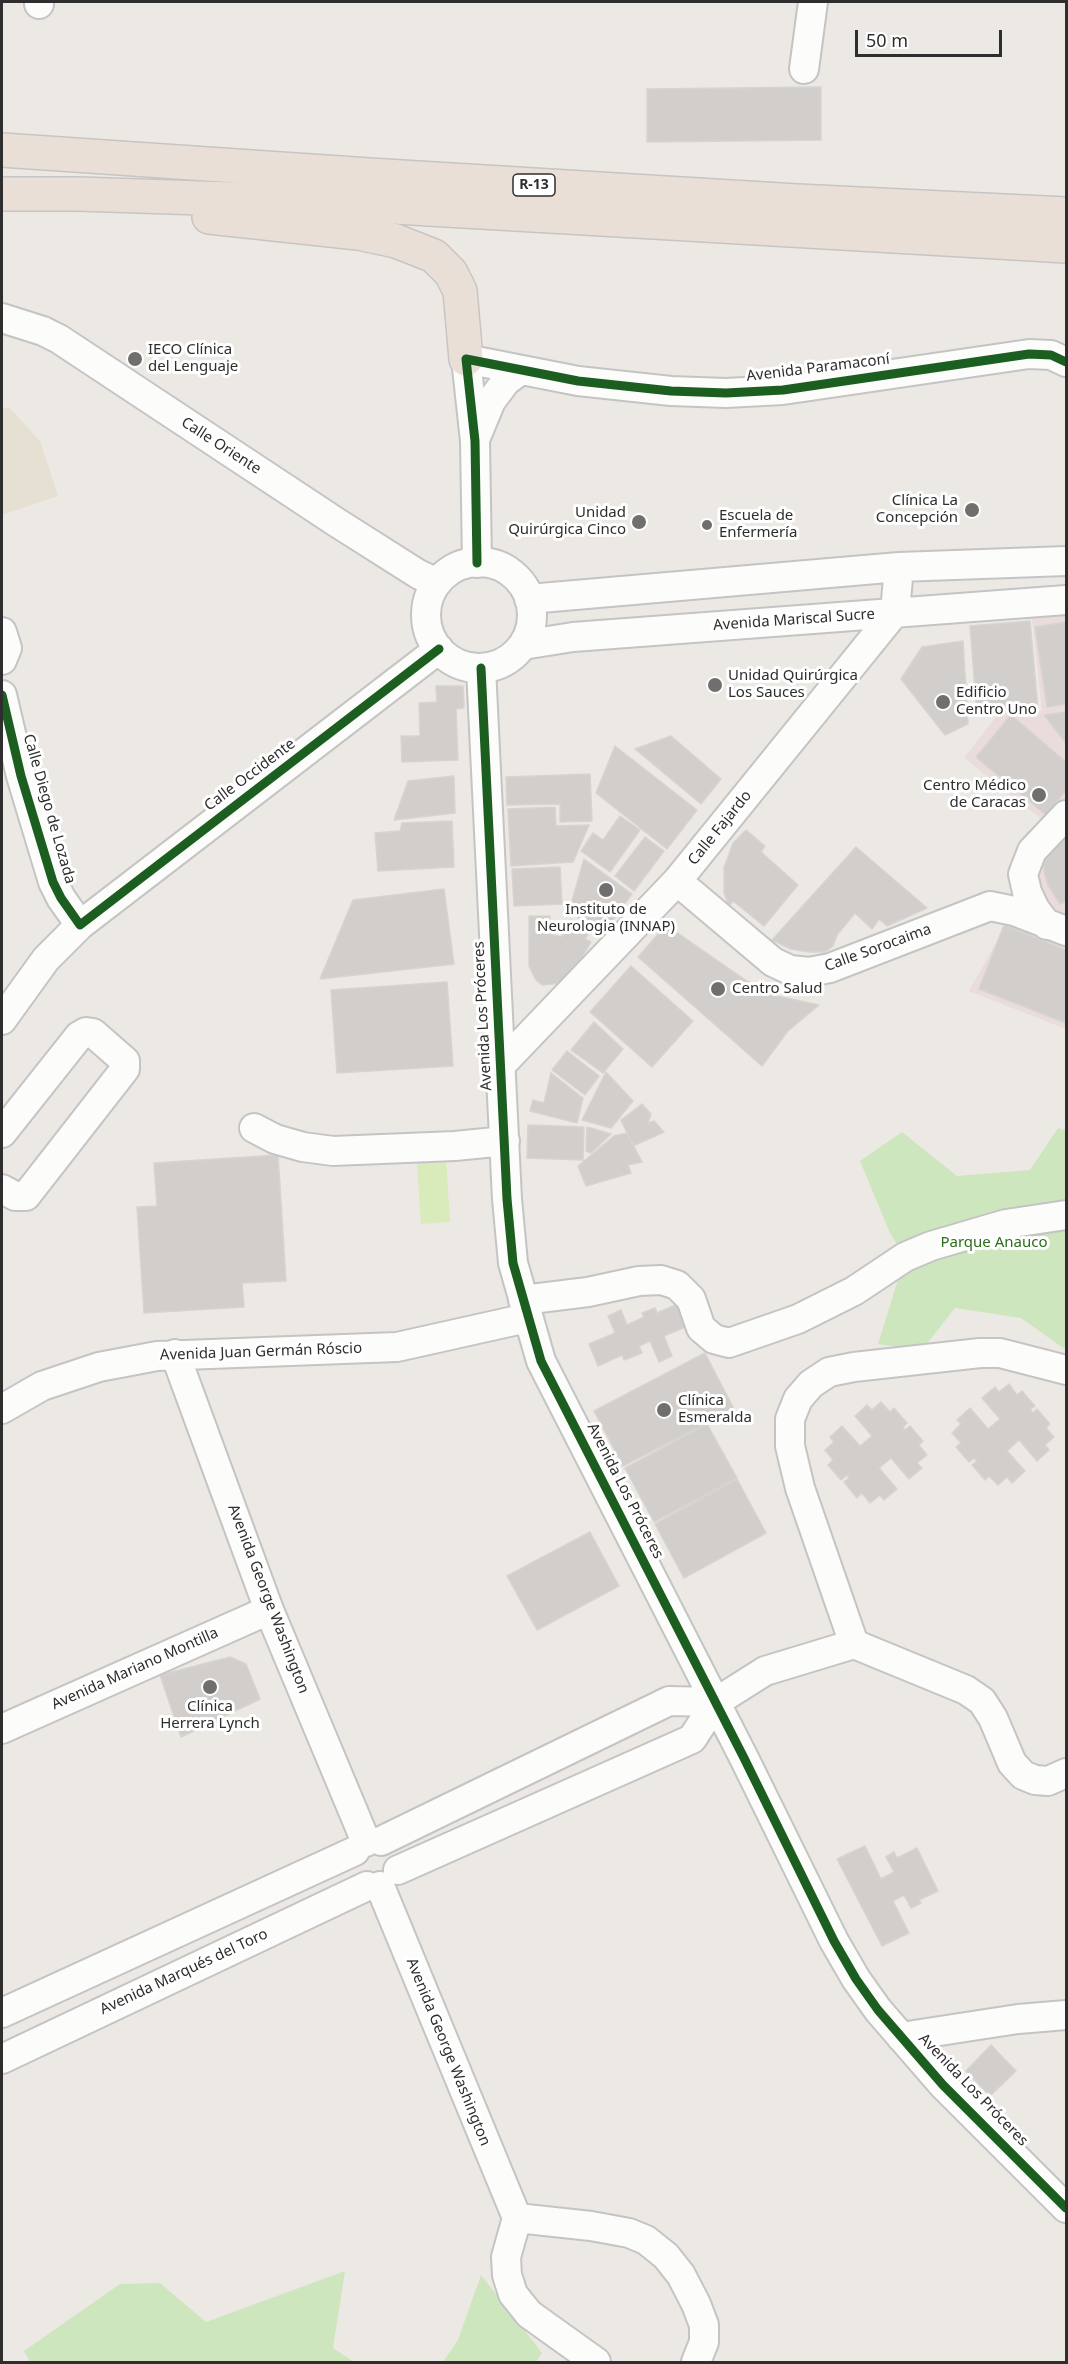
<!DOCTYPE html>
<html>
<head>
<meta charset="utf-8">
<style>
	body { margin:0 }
	#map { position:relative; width:1068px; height:2364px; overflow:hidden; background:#ece8e4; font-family:"Noto Sans",sans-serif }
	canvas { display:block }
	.frame { position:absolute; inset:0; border:3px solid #2e2e2e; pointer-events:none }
	.scale { position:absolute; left:855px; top:30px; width:147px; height:27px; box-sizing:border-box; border:3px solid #2e2e2e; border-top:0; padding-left:8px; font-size:18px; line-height:21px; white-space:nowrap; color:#2e2e2e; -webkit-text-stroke:4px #fff; paint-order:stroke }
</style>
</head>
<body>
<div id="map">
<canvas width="1068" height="2364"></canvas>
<div class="frame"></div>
<div class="scale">50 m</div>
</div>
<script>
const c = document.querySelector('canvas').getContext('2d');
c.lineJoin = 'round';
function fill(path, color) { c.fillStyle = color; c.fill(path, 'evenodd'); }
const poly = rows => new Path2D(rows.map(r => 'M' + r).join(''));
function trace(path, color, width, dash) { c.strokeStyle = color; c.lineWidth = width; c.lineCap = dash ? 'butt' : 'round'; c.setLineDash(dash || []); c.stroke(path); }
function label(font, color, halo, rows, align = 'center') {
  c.font = font + ' "Noto Sans",sans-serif'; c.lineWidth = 6; c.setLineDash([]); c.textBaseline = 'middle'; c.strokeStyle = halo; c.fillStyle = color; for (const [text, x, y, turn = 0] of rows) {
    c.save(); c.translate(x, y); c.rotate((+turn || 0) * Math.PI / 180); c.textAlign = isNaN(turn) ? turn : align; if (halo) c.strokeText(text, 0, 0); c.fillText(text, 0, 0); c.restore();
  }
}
const education = poly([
	[9,407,40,441,58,496,2,515,2,409]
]);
const medical = poly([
	[1066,605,1066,1029,969,991,1058,832,964,758,999,713,1042,711,1031,608]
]);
const green = poly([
	[1058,1128,1066,1130,1066,1350,1021,1318,955,1308,922,1350,878,1344,905,1257,890,1233,860,1161,902,1132,957,1176,1030,1170],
	[345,2271,333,2348,354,2362,30,2362,24,2351,120,2284,160,2283,206,2322],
	[481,2275,542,2353,536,2362,443,2362,458,2340]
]);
const pitch = poly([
	[446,1159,450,1222,421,1224,417,1161]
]);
const building = poly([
	[821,87,821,140,647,142,647,89,821,87],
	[1030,621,1038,709,977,714,970,626,1030,621],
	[1066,622,1066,704,1047,707,1035,627,1066,622],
	[963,641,968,724,945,735,901,679,922,647,963,641],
	[436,686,463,686,464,708,456,709,458,760,402,762,401,736,420,736,419,703,437,702,436,686],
	[1066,712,1066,743,1044,715,1066,712],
	[1011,715,1066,762,1066,790,1046,815,976,757,1011,715],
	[671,736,721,779,701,804,635,749,671,736],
	[615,746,697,810,667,849,596,793,615,746],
	[590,774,592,821,560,822,560,804,507,805,506,777,590,774],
	[454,776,455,813,394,820,408,781,454,776],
	[555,807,556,826,589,825,573,862,511,866,508,809,555,807],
	[620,816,640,830,610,872,581,851,593,833,603,840,620,816],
	[452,821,454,867,378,871,375,833,400,831,402,823,452,821],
	[746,830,765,846,761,852,798,885,764,926,733,901,729,906,724,893,724,868,733,843,746,830],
	[645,837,664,851,634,891,615,876,645,837],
	[1066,838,1066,901,1060,904,1048,885,1044,871,1044,862,1051,849,1066,838],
	[856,847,927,908,887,926,879,919,872,929,855,913,837,935,833,946,825,952,809,952,791,949,772,940,856,847],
	[584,859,632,894,602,935,569,911,584,859],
	[560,867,562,904,514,906,512,869,560,867],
	[444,889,454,964,320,979,353,900,444,889],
	[529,916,550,916,550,934,561,937,571,920,590,931,585,939,591,942,572,975,561,983,542,985,536,980,529,966,529,916],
	[666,925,747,981,778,996,819,1005,788,1031,762,1066,638,957,666,925],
	[1004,925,1066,950,1066,1023,979,989,1004,925],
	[631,966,693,1021,652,1067,590,1012,631,966],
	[447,982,453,1066,337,1073,331,990,447,982],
	[594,1022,623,1049,603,1073,571,1050,594,1022],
	[567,1051,599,1076,585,1095,552,1070,567,1051],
	[606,1072,633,1101,611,1128,582,1120,606,1072],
	[551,1073,583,1098,577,1123,530,1111,533,1100,544,1103,551,1073],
	[642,1104,651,1114,648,1123,654,1121,664,1132,633,1146,621,1120,642,1104],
	[528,1125,584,1127,583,1160,527,1158,528,1125],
	[587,1127,611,1134,591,1153,586,1151,587,1127],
	[627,1133,642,1162,628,1165,631,1173,586,1186,578,1166,614,1136,627,1133],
	[278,1155,286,1281,242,1283,244,1307,144,1313,137,1207,157,1206,154,1163,278,1155],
	[680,1303,690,1325,664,1336,672,1356,659,1362,650,1341,639,1346,642,1353,624,1360,622,1355,598,1366,589,1344,615,1333,608,1316,621,1310,627,1325,644,1317,642,1313,655,1308,657,1313,680,1303],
	[705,1353,734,1409,623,1466,594,1411,705,1353],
	[1009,1384,1017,1395,1022,1391,1035,1406,1030,1409,1033,1413,1037,1409,1050,1424,1046,1428,1054,1437,1045,1445,1049,1450,1037,1461,1019,1440,1007,1451,1025,1471,1012,1483,1007,1477,998,1485,989,1476,985,1480,972,1465,977,1461,974,1458,969,1462,956,1447,961,1443,952,1433,961,1424,957,1420,970,1408,988,1429,1000,1419,982,1398,995,1387,999,1392,1009,1384],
	[881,1402,890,1412,894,1408,907,1423,903,1427,905,1430,910,1426,923,1441,919,1445,927,1455,917,1463,922,1468,909,1479,891,1458,879,1468,897,1489,884,1500,880,1495,870,1503,862,1493,857,1498,844,1482,849,1478,847,1475,841,1480,828,1465,833,1460,825,1450,834,1442,830,1437,842,1426,860,1446,872,1436,855,1416,867,1405,872,1410,881,1402],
	[707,1424,737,1478,654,1522,625,1468,707,1424],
	[737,1479,766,1533,684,1578,655,1524,737,1479],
	[590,1532,619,1586,537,1630,507,1576,590,1532],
	[230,1657,246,1664,260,1699,181,1737,160,1675,230,1657],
	[865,1846,881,1879,894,1872,886,1857,894,1852,897,1858,917,1848,938,1891,919,1900,921,1903,911,1908,904,1895,893,1901,909,1933,882,1946,837,1859,865,1846],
	[991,2045,1016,2071,990,2096,966,2071,991,2045]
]);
const minor = poly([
	[39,4,39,2],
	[804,69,813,2],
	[2,318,43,331,59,339,336,522,418,574,437,583],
	[476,437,491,401,506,381,521,370],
	'426 615a53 53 0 1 1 106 0a53 53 0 1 1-106 0Z',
	[477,563,475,441,466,359,578,381,671,391,726,393,783,390,1029,354,1051,355,1066,362],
	[529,599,899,567,1066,561],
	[2,632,7,648,2,660],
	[523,645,573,637,1066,600],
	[481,668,507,1199,513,1263,541,1361,744,1758,834,1941,856,1979,878,2010,943,2085,1066,2208],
	[2,695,21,776,53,882,61,898,80,925],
	[677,881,773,962,790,970,809,972,830,968,990,906,1014,911,1066,931],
	[1047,925,1035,909,1027,892,1023,874,1032,851,1066,815],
	[2,1020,46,959,80,925,439,649],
	[500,1066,677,881,895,612,899,567],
	[254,1128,275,1139,303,1147,333,1151,455,1146,505,1141],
	[2,1133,79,1036,86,1032,93,1033,125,1061,125,1069,26,1196,15,1196,2,1189],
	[523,1300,588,1292,639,1281,661,1280,677,1285,691,1299,701,1328,714,1339,729,1343,798,1319,854,1291,905,1257,931,1246,1006,1224,1066,1215],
	[175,1354,269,1610,366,1842],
	[2,1409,42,1386,99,1367,157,1356,397,1347,527,1318],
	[854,1644,800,1488,790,1446,790,1419,798,1399,811,1384,829,1372,854,1367,980,1353,1000,1353,1066,1370],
	[2,1729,269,1610],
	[381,1841,669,1701,716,1702],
	[398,1870,692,1739,716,1702,765,1671,854,1644,966,1690,982,1701,993,1718,1012,1763,1023,1775,1035,1780,1048,1781,1066,1773],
	[380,1886,517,2218],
	[2,2013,355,1851],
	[901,2037,1018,2019,1066,2015],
	[2,2059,367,1886],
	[517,2218,591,2226,629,2233,646,2240,666,2256,681,2275,696,2304,704,2325,704,2342,696,2362],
	[517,2218,506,2257,507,2275,513,2294,529,2314,596,2362]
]);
const highway = poly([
	[2,150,369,175,797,201,1066,214],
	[2,194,78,194,292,201,1066,246],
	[209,217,358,233,396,241,434,256,451,273,460,291,466,359]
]);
const cycleway = poly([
	[477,563,475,441,466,359,578,381,671,391,726,393,783,390,1029,354,1051,355,1066,362],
	[481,668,507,1199,513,1263,541,1361,744,1758,834,1941,856,1979,878,2010,943,2085,1066,2208],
	[2,695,21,776,53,882,61,898,80,925,439,649]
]);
const markers = [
	[135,359,8,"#706f6e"],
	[972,510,8,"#706f6e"],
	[639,522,8,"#706f6e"],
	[707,525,6,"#706f6e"],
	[715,685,8,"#706f6e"],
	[943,702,8,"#706f6e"],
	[1039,795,8,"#706f6e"],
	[606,890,8,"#706f6e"],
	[718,989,8,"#706f6e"],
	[664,1410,8,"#706f6e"],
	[210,1687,8,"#706f6e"]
];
const shields = [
	[534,185,42]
];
const shieldNames = [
	["R-13",534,185]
];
const poiNames = [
	["IECO Clínica",148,350],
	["del Lenguaje",148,367],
	["Clínica La",958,501,"right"],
	["Concepción",958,518,"right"],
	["Unidad",626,513,"right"],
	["Quirúrgica Cinco",626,530,"right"],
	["Escuela de",719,516],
	["Enfermería",719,533],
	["Unidad Quirúrgica",728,676],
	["Los Sauces",728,693],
	["Edificio",956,693],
	["Centro Uno",956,710],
	["Centro Médico",1026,786,"right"],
	["de Caracas",1026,803,"right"],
	["Instituto de",606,910,"center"],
	["Neurologia (INNAP)",606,927,"center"],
	["Centro Salud",732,989],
	["Clínica",678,1401],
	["Esmeralda",678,1418],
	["Clínica",210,1707,"center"],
	["Herrera Lynch",210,1724,"center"]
];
const streetNames = [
	["Avenida Paramaconí",818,368,-7],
	["Calle Oriente",221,446,33],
	["Avenida Mariscal Sucre",794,620,-4],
	["Calle Occidente",250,775,-37],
	["Calle Diego de Lozada",49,809,74],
	["Calle Fajardo",720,828,-51],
	["Calle Sorocaima",878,948,-20],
	["Avenida Los Próceres",483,1016,-93],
	["Avenida Juan Germán Róscio",261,1352,-2],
	["Avenida Los Próceres",625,1491,63],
	["Avenida George Washington",268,1599,69],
	["Avenida Mariano Montilla",135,1669,-24],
	["Avenida Marqués del Toro",184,1972,-25],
	["Avenida George Washington",448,2052,68],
	["Avenida Los Próceres",973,2090,46]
];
const parkNames = [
	["Parque Anauco",994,1243]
];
fill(education, '#e6e0d3');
fill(medical, '#e9dcdb');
fill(green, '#cee6be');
fill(pitch, '#d9eabb');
fill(building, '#d1cecb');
trace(building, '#d7d4d0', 1.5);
trace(minor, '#c5c4c5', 32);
trace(highway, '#c6c5c4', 36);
trace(minor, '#fcfcfb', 28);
trace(highway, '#eadfd6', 33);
trace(cycleway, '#1b5e20', 9);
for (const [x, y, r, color] of markers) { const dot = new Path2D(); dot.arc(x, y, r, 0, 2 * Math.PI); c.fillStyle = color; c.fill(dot); trace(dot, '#fff', 2); }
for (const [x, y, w] of shields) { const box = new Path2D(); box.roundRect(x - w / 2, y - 11, w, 22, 4.5); c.fillStyle = '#fff'; c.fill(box); trace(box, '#2e2e2e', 1.5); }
label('bold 14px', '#2e2e2e', null, shieldNames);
label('15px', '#2e2e2e', '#fff', poiNames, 'left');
label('15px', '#2e2e2e', '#fff', streetNames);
label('15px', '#2c6e1b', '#fff', parkNames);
</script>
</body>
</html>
